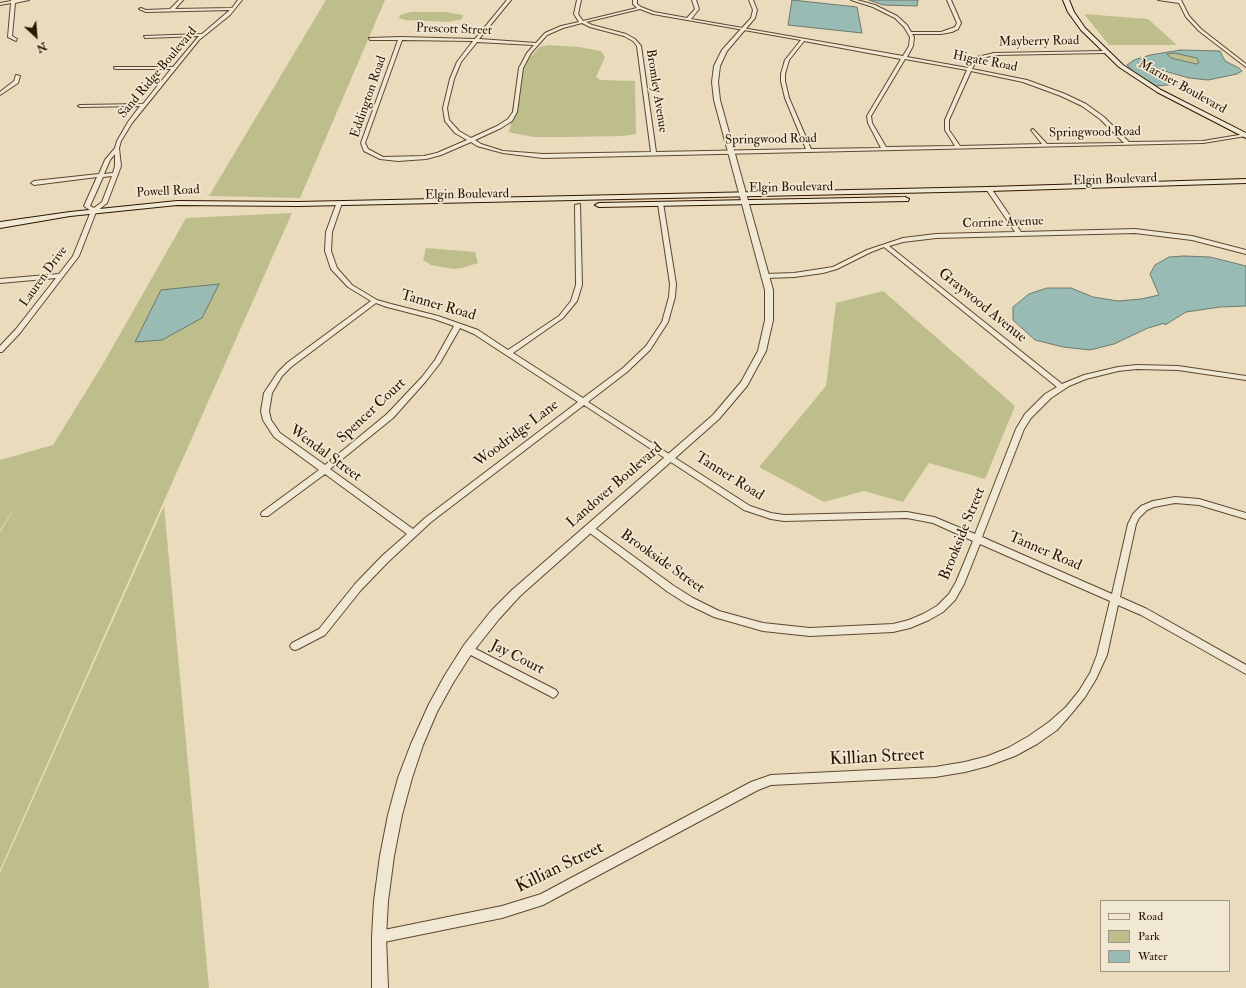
<!DOCTYPE html>
<html>
<head>
<meta charset="utf-8">
<style>
	body { margin:0 }
	#map { position:relative; width:1246px; height:988px; overflow:hidden; background:#eadbbc; font-family:"IM FELL Double Pica",serif }
	canvas { display:block }
	.legend { position:absolute; left:1100px; top:900px; width:130px; height:72px; box-sizing:border-box; background:#f1e8d3; border:1px solid #a3947f; margin:0; padding:5px 7px; list-style:none; font-size:12px; color:#2e1602 }
	.legend li { display:flex; align-items:center; gap:8px; height:20px }
	.legend b { width:20px; border:1px solid #a3947f }
	.north { position:absolute; left:16px; top:16px; width:40px; height:40px; -webkit-text-stroke:3px #f1e8d3; paint-order:stroke; rotate:154deg; font-size:11px; font-weight:700; line-height:16px; text-align:center; color:#2e1602 }
	.north::after { content:''; display:block; margin:auto; width:14px; height:18px; background:#2e1602; clip-path:polygon(50% 0,100% 100%,50% 72%,0 100%) }
</style>
</head>
<body>
<div id="map">
<canvas width="1246" height="988"></canvas>
<ul class="legend">
<li><b style="height:5px;background:#f1e8d3"></b>Road</li>
<li><b style="height:11px;background:#bebe8c"></b>Park</li>
<li><b style="height:11px;background:#98bbb4"></b>Water</li>
</ul>
<div class="north">N</div>
</div>
<script>
const c = document.querySelector('canvas').getContext('2d');
c.lineJoin = 'round';
function fill(path, color) { c.fillStyle = color; c.fill(path, 'evenodd'); }
const poly = rows => new Path2D(rows.map(r => 'M' + r).join(''));
function trace(path, color, width, dash) { c.strokeStyle = color; c.lineWidth = width; c.lineCap = dash ? 'butt' : 'round'; c.setLineDash(dash || []); c.stroke(path); }
function label(font, color, halo, rows, align = 'center') {
  c.font = font + ' "IM FELL Double Pica",serif'; c.lineWidth = 3.5; c.setLineDash([]); c.textBaseline = 'middle'; c.strokeStyle = halo; c.fillStyle = color; for (const [text, x, y, turn = 0] of rows) {
    c.save(); c.translate(x, y); c.rotate((+turn || 0) * Math.PI / 180); c.textAlign = isNaN(turn) ? turn : align; if (halo) c.strokeText(text, 0, 0); c.fillText(text, 0, 0); c.restore();
  }
}
const green = poly([
	[326,0,385,0,300,198,209,196],
	[411,12,445,12,463,15,462,19,450,22,405,20,399,18,400,15],
	[1084,14,1148,19,1177,45,1109,45],
	[548,45,579,47,601,51,605,57,596,77,600,80,635,81,636,134,623,136,565,137,534,137,508,132,510,129,512,108,521,75,529,58,540,47],
	[1174,53,1197,58,1199,63,1196,64,1171,58,1166,54],
	[292,213,0,870,0,532,18,503,0,530,0,460,53,445,103,364,186,218],
	[426,248,475,252,478,263,462,268,453,269,431,265,423,260],
	[883,291,1015,406,985,479,929,463,903,502,864,491,824,502,759,467,826,386,836,303],
	[164,506,209,988,0,988,0,873]
]);
const water = poly([
	[792,0,857,7,862,33,788,25,792,0],
	[869,0,918,0,917,6,883,5,869,0],
	[1181,50,1220,51,1225,61,1239,68,1242,71,1237,74,1208,80,1189,78,1161,70,1155,71,1177,84,1157,86,1137,76,1127,65,1134,60,1150,55,1181,50],
	[1174,53,1197,58,1199,63,1196,64,1171,58,1167,54,1174,53],
	[1184,256,1210,257,1246,266,1246,306,1220,307,1186,312,1165,325,1165,323,1148,328,1114,344,1090,350,1063,347,1035,340,1013,320,1013,307,1029,294,1047,288,1071,288,1093,297,1118,301,1141,299,1159,295,1150,274,1155,265,1169,257,1184,256],
	[219,284,202,318,162,340,135,342,161,290,219,284]
]);
const minor = poly([
	[11,0,29,0,15,3,12,36,17,39,16,41,8,37,11,3,0,5,0,3,11,1,11,0],
	[179,0,183,0,175,9,232,8,238,0,242,0,230,15,199,40,132,123,121,141,119,148,121,166,107,203,96,212,79,256,20,333,2,352,0,352,0,346,16,329,56,278,0,283,0,279,59,274,73,256,91,211,84,206,97,177,34,185,31,183,34,181,99,174,105,160,115,148,117,141,128,122,140,106,80,107,78,106,80,105,143,104,171,69,116,69,114,68,114,67,173,67,199,36,145,38,144,36,202,34,230,10,146,12,139,9,141,8,146,10,170,9,179,0],
	[115,154,115,166,113,173,104,174,110,160,115,154],
	[112,176,102,202,94,208,90,206,103,177,112,176],
	[507,0,511,0,479,39,536,43,545,33,561,26,579,22,574,14,577,0,581,0,578,14,583,21,637,8,633,4,633,0,637,0,637,4,641,7,654,12,687,18,695,9,692,0,696,0,699,9,691,19,903,56,909,46,910,37,904,27,895,18,873,7,851,0,857,0,875,5,897,16,907,25,911,32,941,32,955,27,957,23,947,0,951,0,961,23,958,29,952,32,941,34,912,34,914,37,913,46,907,57,968,68,972,61,977,57,994,53,1105,51,1106,53,994,55,979,59,975,63,972,69,1027,80,1065,94,1086,104,1104,117,1129,142,1203,141,1245,134,1246,136,1203,143,543,158,503,153,477,146,471,142,441,155,426,159,398,161,380,159,364,151,361,143,398,40,370,40,369,38,401,37,475,39,507,0],
	[640,9,653,14,801,40,785,60,781,74,781,81,785,98,806,149,656,152,641,46,635,39,626,34,592,25,586,22,640,9],
	[582,23,590,27,624,36,633,41,637,46,651,152,543,154,503,151,481,144,475,140,501,128,512,121,517,112,523,68,531,53,547,35,563,28,582,23],
	[402,40,473,41,457,62,450,79,443,108,445,121,455,133,467,140,437,153,424,156,383,157,368,149,365,143,402,40],
	[804,41,901,59,867,116,868,123,881,148,811,149,789,98,785,81,785,74,789,60,804,41],
	[477,42,534,45,527,53,519,68,513,112,508,119,497,126,471,138,459,131,449,120,447,108,454,79,461,62,477,42],
	[905,59,967,70,945,120,945,130,955,146,886,147,872,123,871,116,905,59],
	[971,71,1023,82,1061,96,1082,106,1100,119,1124,143,1047,144,1033,129,1031,130,1042,144,960,146,949,130,949,120,971,71],
	[1158,0,1181,0,1189,16,1201,29,1246,64,1246,67,1199,31,1186,17,1179,3,1158,0],
	[16,75,20,76,18,83,0,95,0,92,14,81,16,75],
	[989,187,991,188,1021,232,1135,229,1192,236,1246,250,1246,254,1192,240,1135,233,936,238,903,242,889,246,1062,384,1084,375,1118,367,1137,365,1178,366,1246,376,1246,380,1178,370,1137,369,1118,371,1086,379,1069,386,1051,398,1031,418,1024,429,982,537,1112,594,1128,524,1133,514,1141,506,1153,501,1175,497,1199,499,1246,513,1246,519,1199,505,1175,503,1154,507,1147,510,1139,518,1136,524,1120,597,1147,609,1246,665,1246,674,1141,615,1118,605,1107,655,1096,679,1085,697,1072,713,1057,730,1037,744,1015,756,988,766,965,772,935,777,771,785,758,790,543,905,502,918,379,943,375,941,373,937,375,933,379,931,502,906,541,894,751,782,771,775,935,767,965,762,988,756,1008,748,1029,736,1049,722,1066,707,1079,691,1090,673,1097,655,1110,601,980,544,964,584,955,600,943,612,929,620,910,628,893,632,810,636,763,631,714,617,687,604,668,592,586,530,585,528,586,526,592,526,674,586,693,598,719,611,763,623,810,628,893,624,909,620,923,614,937,606,949,594,956,582,973,541,933,523,907,518,784,521,771,519,744,510,584,405,431,522,388,562,361,590,325,635,298,649,295,650,292,649,290,646,292,643,319,629,355,584,382,556,407,534,325,474,268,516,262,516,261,514,262,512,319,470,274,437,263,420,261,411,264,393,278,372,287,363,371,301,348,287,331,269,325,251,326,232,337,202,342,203,332,232,331,251,337,268,352,285,377,300,391,304,438,316,478,330,508,350,559,316,571,301,576,285,575,205,580,204,582,285,577,301,563,318,513,353,583,398,623,368,646,346,662,322,669,297,670,284,658,204,663,203,676,284,675,297,668,322,650,350,627,372,588,402,750,506,771,513,784,515,907,512,934,517,975,534,1016,429,1025,414,1045,394,1057,387,884,247,871,252,837,269,823,273,794,277,766,278,763,276,766,274,794,273,833,267,867,250,903,238,936,234,1015,232,986,189,989,187],
	[376,303,387,307,434,319,454,326,435,360,422,377,387,414,325,465,280,433,271,420,269,411,272,393,282,376,291,367,376,303],
	[460,328,474,334,578,402,425,518,413,529,330,469,393,418,426,381,440,363,460,328],
	[468,645,556,690,558,693,556,696,553,698,550,696,465,652,463,649,465,646,468,645]
]);
const tertiary = poly([
	[749,0,753,0,757,10,755,18,727,51,720,66,718,82,720,100,773,290,773,320,766,351,747,386,719,419,520,596,499,619,472,653,453,683,437,712,423,745,412,778,402,815,394,856,388,901,386,937,388,988,372,988,372,937,374,901,380,856,388,815,398,778,411,744,429,704,445,675,464,645,491,611,512,590,713,415,741,382,758,351,765,320,765,290,714,100,712,82,714,66,722,50,751,18,753,10,749,0]
]);
const secondary = poly([
	[1063,0,1069,0,1074,12,1085,28,1123,65,1161,90,1246,133,1246,138,1157,92,1119,67,1081,30,1068,12,1063,0],
	[1246,179,1246,183,989,191,298,206,177,205,70,216,0,228,0,222,70,212,177,201,298,202,989,187,1246,179],
	[905,197,909,199,908,201,599,207,595,205,599,203,905,197]
]);
const farStreetnames = [
	["Prescott Street",454,30,2],
	["Mayberry Road",1039,42,-1],
	["Higate Road",985,62,11],
	["Sand Ridge Boulevard",158,73,-50],
	["Mariner Boulevard",1182,87,29],
	["Bromley Avenue",656,91,81],
	["Eddington Road",369,97,-71],
	["Springwood Road",1095,133,-1],
	["Springwood Road",771,140,-1],
	["Elgin Boulevard",1115,180,-2],
	["Elgin Boulevard",791,188,-1],
	["Powell Road",168,192,-3],
	["Elgin Boulevard",467,195,-1],
	["Corrine Avenue",1003,223,-2],
	["Lauren Drive",44,277,-54]
];
const streetNames = [
	["Tanner Road",438,306,16],
	["Graywood Avenue",982,306,39],
	["Spencer Court",372,411,-43],
	["Woodridge Lane",517,434,-37],
	["Wendal Street",325,454,36],
	["Tanner Road",729,477,32],
	["Landover Boulevard",615,486,-41],
	["Brookside Street",963,534,-68],
	["Tanner Road",1045,552,23],
	["Brookside Street",662,562,35],
	["Jay Court",517,658,27]
];
const nearStreetnames = [
	["Killian Street",877,758,-3],
	["Killian Street",560,868,-26]
];
fill(green, '#bebe8c');
fill(water, '#98bbb4');
trace(water, '#6e796d', 1);
trace(minor, '#5d4730', 2);
trace(tertiary, '#5d4730', 2);
trace(secondary, '#2e1602', 2);
fill(minor, '#f1e8d3');
fill(tertiary, '#f1e8d3');
fill(secondary, '#f1e8d3');
label('13px', '#2e1602', '#f1e8d3', farStreetnames);
label('15px', '#2e1602', '#f1e8d3', streetNames);
label('18px', '#2e1602', '#f1e8d3', nearStreetnames);
</script>
</body>
</html>
